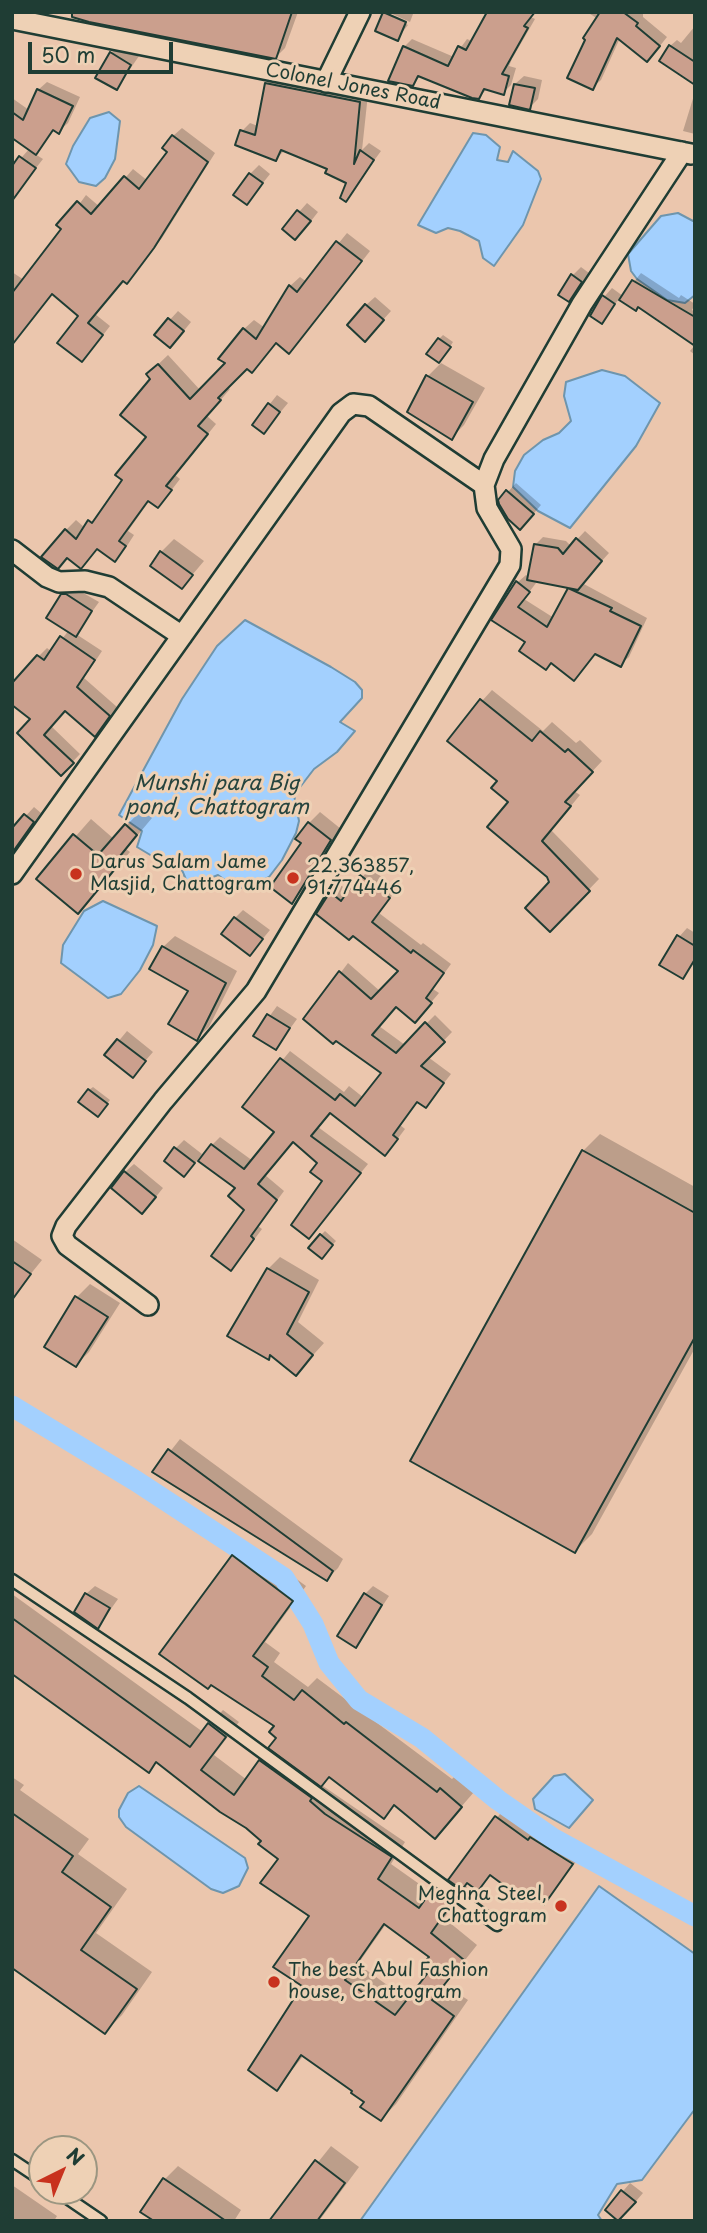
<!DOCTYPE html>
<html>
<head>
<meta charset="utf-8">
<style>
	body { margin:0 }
	#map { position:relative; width:707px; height:2233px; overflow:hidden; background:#ebc6ad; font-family:"Playpen Sans",sans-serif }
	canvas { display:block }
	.frame { position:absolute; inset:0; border:14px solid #1f3d34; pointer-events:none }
	.north { position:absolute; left:28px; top:2135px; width:70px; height:70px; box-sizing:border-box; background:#eed1b5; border:2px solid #9b9681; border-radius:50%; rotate:43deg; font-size:19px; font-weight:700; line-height:28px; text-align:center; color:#1f3d34 }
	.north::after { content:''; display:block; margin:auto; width:24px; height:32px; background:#c8321e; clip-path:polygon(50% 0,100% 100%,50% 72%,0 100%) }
	.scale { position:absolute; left:28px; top:42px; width:145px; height:32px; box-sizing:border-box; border:4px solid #1f3d34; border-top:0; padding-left:9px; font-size:21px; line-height:24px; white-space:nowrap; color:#1f3d34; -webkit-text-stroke:5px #eed1b5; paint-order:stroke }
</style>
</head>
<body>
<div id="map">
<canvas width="707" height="2233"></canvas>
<div class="frame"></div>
<div class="north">N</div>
<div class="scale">50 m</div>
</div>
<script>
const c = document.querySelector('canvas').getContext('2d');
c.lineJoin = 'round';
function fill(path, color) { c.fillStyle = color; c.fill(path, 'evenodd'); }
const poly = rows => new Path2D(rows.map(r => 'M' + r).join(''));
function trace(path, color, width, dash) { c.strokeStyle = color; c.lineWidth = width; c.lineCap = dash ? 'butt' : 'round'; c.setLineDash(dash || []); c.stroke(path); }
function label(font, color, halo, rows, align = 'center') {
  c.font = font + ' "Playpen Sans",sans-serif'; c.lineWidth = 6; c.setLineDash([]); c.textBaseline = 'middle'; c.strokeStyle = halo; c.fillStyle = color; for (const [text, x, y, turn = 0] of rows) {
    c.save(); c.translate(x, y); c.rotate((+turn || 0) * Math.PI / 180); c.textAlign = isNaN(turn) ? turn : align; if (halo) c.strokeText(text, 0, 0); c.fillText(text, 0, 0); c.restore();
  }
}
const water = poly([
	[109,112,120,121,115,159,105,178,96,186,79,182,66,164,73,146,90,118,109,112],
	[473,133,486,135,500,147,497,160,508,162,513,151,538,171,541,179,523,225,494,266,483,258,479,241,460,231,448,228,436,233,418,225,473,133],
	[678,213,695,222,695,295,685,303,667,300,637,279,631,271,628,254,661,216,678,213],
	[602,370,625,376,660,403,636,446,570,528,538,511,513,487,515,471,524,455,543,440,559,433,571,421,564,396,566,382,602,370],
	[245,620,331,667,355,682,362,690,362,698,340,722,355,731,337,752,314,769,294,795,299,821,296,833,282,860,269,877,246,889,233,886,218,875,198,883,187,882,179,863,171,858,152,856,137,847,142,831,119,815,182,699,217,646,245,620],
	[103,901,157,926,153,945,140,970,121,994,108,998,61,963,63,945,84,911,103,901],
	[565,1774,593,1800,569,1828,535,1809,533,1799,554,1776,565,1774],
	[139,1786,245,1858,248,1868,239,1886,223,1893,211,1889,126,1827,119,1817,119,1810,128,1793,139,1786],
	[599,1886,695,1954,695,2109,642,2180,617,2184,598,2215,602,2221,360,2221,599,1886]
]);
const shadow = poly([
	[75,12,298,12,285,48,276,57],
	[386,12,408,25,397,39,384,13],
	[388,12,410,12,413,14,410,22],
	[587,12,643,12,643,17,667,37,655,52,620,38,601,80,592,88,598,19],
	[531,17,535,19,512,59,509,66,516,68,511,85,503,93,488,88,479,97,422,75,412,84,404,47,412,39,454,57,467,39,484,46],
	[695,26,695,78,670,46,677,40,681,43],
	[120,45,139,56,117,88,111,53],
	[275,76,368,94,362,150,369,143,381,151,346,199,348,182,330,168,284,151,276,159,242,131,250,123,258,126,266,84],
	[524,76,542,80,538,99,529,108,515,84],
	[47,82,80,97,68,123,59,131,55,129,35,154,43,159,14,196,12,163,15,165,30,148,12,129,12,98,29,110,38,90],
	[695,92,695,134,683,131],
	[182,128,215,153,162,238,134,273,124,279,95,314,110,326,90,352,80,316,53,293,12,343,12,272,24,280,86,195,100,207,133,169,148,181,169,151,173,136],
	[259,165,270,174,247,203,250,174],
	[307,203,318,212,304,230,284,229],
	[347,233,370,251,299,342,289,352,277,342,252,371,247,367,227,387,230,389,207,416,216,424,175,475,180,479,167,496,150,500,128,531,134,535,125,549,115,559,98,548,90,557,66,530,76,520,85,528,101,513,125,480,148,436,153,379,148,374,168,355,201,391,227,363,244,329,254,320,265,328,290,286,300,277,307,282],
	[581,267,589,273,569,300,572,276],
	[641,273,679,298,681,295,695,304,692,310,695,312,695,344,638,306,635,309,620,298,601,321,604,297,612,288,623,296],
	[375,297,391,311,373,331,366,305],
	[178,311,191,322,178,338,156,335],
	[443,335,453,342,443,357,439,339],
	[695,345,695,355,690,351],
	[441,363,485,388,464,425,451,438,409,411,428,376],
	[277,395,288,403,264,432,254,424],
	[516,483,541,505,529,519,508,492],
	[585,531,609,553,582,583,647,618,629,657,621,664,596,652,527,642,494,620,518,582,526,575,529,577,535,545,543,537,566,541,571,546],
	[531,579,571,587,554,618,524,599,536,583],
	[174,539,204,561,182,587,161,552],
	[71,586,99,602,76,634,102,651,84,678,117,707,95,735,65,709,51,726,80,754,61,774,32,719,39,656,47,648,52,652,69,630,62,595],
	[492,690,543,731,552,722,576,743,580,740,602,761,574,791,580,795,551,830,599,879,550,930,552,882,490,827,511,802,499,780,482,701],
	[34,807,41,813,12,850,12,831],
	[142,809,152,818,126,849,130,852,78,912,38,879,91,819,114,839],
	[320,812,341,829,303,890,292,901,309,823],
	[370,868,397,889,379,913,421,945,423,943,451,964,433,989,439,993,423,1012,396,1005,379,1026,405,1045,435,1015,452,1032,428,1057,451,1074,426,1106,418,1101,400,1125,405,1129,393,1145,330,1112,318,1127,368,1164,309,1236,324,1181,319,1162,294,1141,265,1175,284,1191,258,1226,262,1229,239,1260,246,1210,238,1188,212,1145,220,1137,253,1161,276,1132,244,1107,290,1051,344,1092,349,1086,364,1098,383,1072,306,1019,348,963,381,992,400,971,353,934,318,914,339,884,350,892],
	[243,910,270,930,250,954,235,918],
	[687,928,695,933,695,962,683,977,679,937],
	[175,936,237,971,209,1027,197,1038,190,990,163,947],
	[277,1006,297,1019,276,1048,256,1035],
	[127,1031,153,1052,133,1075,107,1055],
	[93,1087,110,1100,102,1111,89,1090],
	[600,1134,695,1187,695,1348,592,1534,575,1551,583,1151],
	[184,1140,202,1154,193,1166,175,1149],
	[134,1164,163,1188,151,1203,125,1172],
	[325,1231,336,1241,325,1253,321,1235],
	[12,1239,42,1260,12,1297],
	[280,1257,319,1280,298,1322,324,1343,296,1374,272,1355,269,1358,268,1269],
	[90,1284,120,1303,89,1352,76,1365,77,1297],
	[180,1439,343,1559,338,1568,327,1579,155,1471],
	[247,1543,306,1586,265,1642,280,1653,274,1662,308,1687,317,1678,452,1779,455,1776,474,1792,435,1837,396,1804,384,1817,330,1776,323,1786,405,1842,391,1864,432,1893,447,1878,450,1880,506,1806,539,1830,542,1827,583,1853,544,1903,523,1887,492,1874,478,1889,468,1882,465,1885,467,1887,444,1918,477,1945,445,1985,468,2000,396,2104,381,2119,355,2090,304,2055,277,2089,304,1986,312,1916,281,1858,263,1840,158,1761,149,1770,12,1672,12,1594,203,1732,223,1710,239,1722,214,1755,247,1780,273,1749,278,1738,277,1725,211,1683,233,1556],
	[386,1924,431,1957,429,1974,408,2000,358,1964],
	[95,1586,118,1599,98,1627,86,1594],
	[373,1586,389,1596,356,1646,365,1594],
	[12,1777,24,1785,20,1790,89,1839,78,1854,127,1889,96,1933,152,1972,122,2015,105,2032,12,1966],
	[331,2146,359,2167,319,2221,271,2221],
	[178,2166,241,2210,234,2221,157,2221,165,2179],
	[630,2183,643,2193,620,2220,607,2210],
	[12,2185,57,2216,54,2221,12,2221]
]);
const canal = poly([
	[12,1406,136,1481,284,1578,313,1624,329,1663,359,1700,422,1738,498,1800,554,1839,695,1916]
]);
const building = poly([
	[72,12,292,12,276,59,89,22,72,17,72,12],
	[383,12,406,22,398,41,375,31,383,12],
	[487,12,535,12,524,26,528,28,502,74,509,76,504,95,484,89,479,99,472,98,418,76,413,86,388,81,403,46,448,66,458,46,466,50,487,12],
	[600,12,623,12,638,23,636,26,660,46,647,62,617,38,593,90,567,78,585,40,583,38,600,12],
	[669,45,695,62,695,85,659,61,669,45],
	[110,52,131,65,117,90,95,78,110,52],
	[265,83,360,102,354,164,360,150,374,160,346,202,340,198,346,183,325,173,327,169,281,150,276,161,235,145,240,130,255,135,265,83],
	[514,84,535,88,530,110,509,105,514,84],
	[37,89,73,106,59,134,53,130,36,155,12,138,12,112,23,120,37,89],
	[172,135,208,162,154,248,127,284,123,281,88,323,103,335,82,362,57,343,78,316,52,294,12,345,12,293,61,229,56,225,77,201,91,214,124,176,139,189,167,152,162,148,172,135],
	[19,156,36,168,12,201,12,166,19,156],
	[249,173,263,183,247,205,233,195,249,173],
	[297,210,311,221,295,240,282,229,297,210],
	[336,241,362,261,289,354,276,343,252,373,247,369,218,398,221,400,198,426,208,434,166,486,172,490,158,508,148,501,119,541,126,546,115,562,97,549,81,569,67,558,58,569,41,557,65,529,76,539,88,520,92,523,122,480,115,475,146,437,120,415,150,379,146,374,158,364,190,399,225,363,218,359,243,328,256,339,289,285,297,292,336,241],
	[571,274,582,282,569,302,558,295,571,274],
	[632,280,695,317,695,346,638,307,636,311,619,300,632,280],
	[602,295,615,304,602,324,590,316,602,295],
	[365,304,384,320,365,342,347,325,365,304],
	[168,318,184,331,170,348,154,335,168,318],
	[438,338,451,347,439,363,426,354,438,338],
	[426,375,473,402,452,440,407,412,426,375],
	[268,403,280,412,264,434,252,425,268,403],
	[506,490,534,514,520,530,508,519,499,504,498,500,506,490],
	[576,538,602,561,578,590,568,588,612,608,610,611,641,626,621,667,595,654,574,681,551,663,546,670,519,651,525,642,491,620,516,581,530,592,518,607,547,627,568,588,527,580,534,544,558,548,563,554,576,538],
	[160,551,193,575,182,589,150,566,160,551],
	[61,594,66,594,92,611,76,637,46,618,61,594],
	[60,636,95,660,77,687,110,716,95,737,65,711,44,735,74,763,61,776,17,733,30,719,12,705,12,683,37,655,44,660,60,636],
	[480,699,532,741,540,731,565,752,568,749,593,772,565,802,571,806,542,841,590,891,550,932,525,908,549,882,547,877,487,827,508,802,491,788,497,781,447,741,480,699],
	[24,814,34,822,12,853,12,828,24,814],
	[308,822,331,840,292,904,270,887,301,843,295,839,308,822],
	[125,824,137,835,112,866,115,869,78,914,36,879,73,834,98,855,125,824],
	[360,875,390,898,372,922,411,953,413,950,444,973,426,998,432,1003,415,1023,396,1007,372,1035,396,1053,425,1022,445,1042,421,1066,444,1083,426,1108,417,1102,393,1135,398,1139,385,1156,330,1113,311,1136,361,1173,309,1239,291,1225,322,1181,310,1172,317,1163,293,1142,258,1184,277,1200,251,1236,254,1239,231,1271,211,1256,244,1210,228,1196,235,1188,198,1161,211,1144,244,1169,274,1132,242,1107,280,1058,335,1100,340,1094,355,1106,381,1073,336,1041,333,1044,303,1019,339,971,371,999,398,971,353,936,349,940,316,914,330,892,341,901,360,875],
	[234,917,263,939,250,956,221,934,234,917],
	[677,935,695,946,695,959,683,979,659,965,677,935],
	[162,946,226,983,197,1041,168,1024,188,991,149,969,162,946],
	[267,1014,290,1028,276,1050,253,1036,267,1014],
	[117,1039,146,1061,133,1078,104,1055,117,1039],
	[88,1089,108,1104,98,1117,78,1102,88,1089],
	[174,1147,195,1163,184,1177,164,1161,174,1147],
	[582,1150,695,1213,695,1337,575,1553,410,1461,582,1150],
	[124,1171,156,1197,142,1214,111,1188,124,1171],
	[320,1234,333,1245,322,1259,308,1248,320,1234],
	[12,1261,31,1274,12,1300,12,1261],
	[267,1268,309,1292,287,1334,313,1355,296,1376,270,1355,269,1360,227,1336,267,1268],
	[75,1296,108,1317,76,1367,44,1347,75,1296],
	[168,1449,333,1571,327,1581,152,1472,168,1449],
	[232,1555,293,1601,253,1656,268,1667,262,1676,294,1700,302,1690,344,1724,346,1722,437,1792,440,1788,462,1807,435,1839,394,1805,384,1819,329,1777,321,1787,268,1748,276,1738,269,1732,274,1726,211,1685,208,1689,159,1654,232,1555],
	[85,1593,110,1608,98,1629,74,1612,85,1593],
	[364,1593,382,1605,356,1648,337,1636,364,1593],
	[12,1618,190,1747,208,1723,226,1737,201,1770,234,1795,259,1760,312,1798,310,1801,325,1814,392,1857,378,1879,419,1908,431,1891,437,1896,440,1892,453,1902,431,1933,464,1960,432,2000,454,2016,381,2121,360,2107,364,2102,351,2093,352,2091,301,2055,277,2091,248,2070,302,1986,273,1967,309,1916,260,1883,278,1859,258,1844,261,1841,246,1828,220,1812,156,1762,149,1773,12,1674,12,1618],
	[384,1924,429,1957,420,1968,427,1974,395,2015,345,1980,384,1924],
	[12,1813,73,1856,62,1872,111,1907,81,1950,137,1989,105,2034,12,1968,12,1813],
	[495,1816,528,1840,530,1837,573,1864,544,1905,522,1889,517,1895,490,1875,478,1891,467,1883,462,1890,448,1880,495,1816],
	[315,2160,345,2183,317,2221,269,2221,315,2160],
	[163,2178,226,2221,154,2221,140,2212,163,2178],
	[621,2190,636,2202,618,2221,605,2210,621,2190]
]);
const service = poly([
	[12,1580,188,1698,497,1925],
	[12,2160,42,2180],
	[57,2191,101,2221]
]);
const minor = poly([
	[12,19,691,154],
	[326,82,360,12],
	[12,550,47,577,59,582,85,581,109,587,182,636],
	[12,874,341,413,353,404,369,406,484,485],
	[148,1305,67,1245,62,1236,66,1226,163,1101,256,991,510,565,511,549,487,508,484,485,494,459,582,304,682,152]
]);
const markers = [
	[76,874,7,"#c8321e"],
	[293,878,7,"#c8321e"],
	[561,1906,7,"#c8321e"],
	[274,1982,7,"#c8321e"]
];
const streetNames = [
	["Colonel Jones Road",353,87,11]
];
const poiNames = [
	["Darus Salam Jame",90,863],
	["Masjid, Chattogram",90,885],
	["22.363857,",307,867],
	["91.774446",307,889],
	["Meghna Steel,",547,1895,"right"],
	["Chattogram",547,1917,"right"],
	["The best Abul Fashion",288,1971],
	["house, Chattogram",288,1993]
];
const waterNames = [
	["Munshi para Big",217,784],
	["pond, Chattogram",217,808]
];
fill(water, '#a3d0fe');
trace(water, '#6e95ad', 2);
fill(shadow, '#0003');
trace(canal, '#a3d0fe', 21);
fill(building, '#cb9f8d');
trace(building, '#1f3d34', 2);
trace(service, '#1f3d34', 15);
trace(minor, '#1f3d34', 24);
trace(service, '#eed1b5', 10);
trace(minor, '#eed1b5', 19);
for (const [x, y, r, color] of markers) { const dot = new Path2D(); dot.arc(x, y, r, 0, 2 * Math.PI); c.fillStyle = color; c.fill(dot); trace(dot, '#eed1b5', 2.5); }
label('19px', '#1f3d34', '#eed1b5', streetNames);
label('19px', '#1f3d34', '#eed1b5', poiNames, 'left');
label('italic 21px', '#26443e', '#eed1b5', waterNames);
</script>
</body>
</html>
